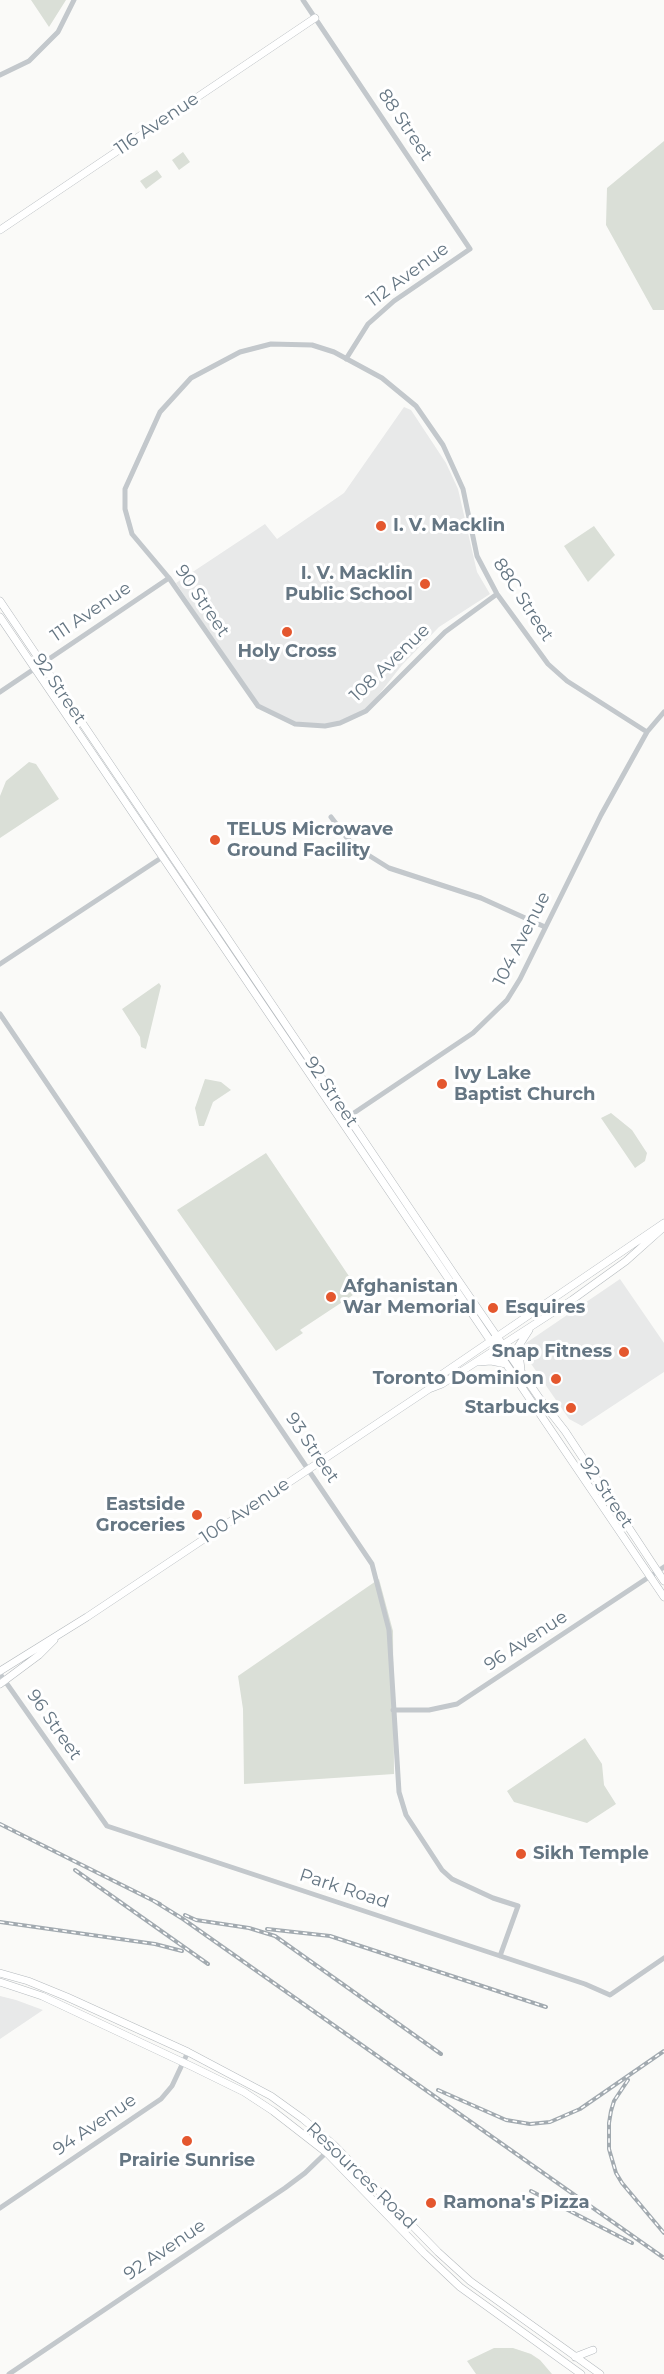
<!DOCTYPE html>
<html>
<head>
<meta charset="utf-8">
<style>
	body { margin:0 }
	canvas { display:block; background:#fafaf8 }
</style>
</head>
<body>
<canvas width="664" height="2374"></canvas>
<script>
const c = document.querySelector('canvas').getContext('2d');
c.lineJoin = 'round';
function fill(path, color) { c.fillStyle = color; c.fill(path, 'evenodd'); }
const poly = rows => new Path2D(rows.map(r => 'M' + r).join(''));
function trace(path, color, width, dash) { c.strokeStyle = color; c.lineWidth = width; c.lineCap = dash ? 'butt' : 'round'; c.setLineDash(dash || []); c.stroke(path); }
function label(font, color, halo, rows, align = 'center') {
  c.font = font + ' Montserrat,sans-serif'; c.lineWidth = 6; c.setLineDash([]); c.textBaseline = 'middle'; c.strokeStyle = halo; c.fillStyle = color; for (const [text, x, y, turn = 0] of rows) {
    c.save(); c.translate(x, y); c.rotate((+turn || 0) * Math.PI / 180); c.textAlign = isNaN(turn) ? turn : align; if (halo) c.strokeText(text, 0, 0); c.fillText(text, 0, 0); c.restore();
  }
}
const built = poly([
	[404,407,411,410,446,463,458,489,477,572,490,594,439,627,402,665,366,711,325,726,295,724,258,706,176,583,265,524,277,539,344,493],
	[620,1279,664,1343,664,1372,582,1426,569,1419,525,1355,526,1343],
	[0,1996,16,2000,43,2010,0,2039]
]);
const green = poly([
	[31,0,66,0,49,27],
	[664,141,664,310,653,310,606,225,607,188],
	[183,152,190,162,179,170,172,160],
	[157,170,162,177,146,189,140,181],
	[594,526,615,555,588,582,564,546],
	[29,762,36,764,59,799,0,838,0,796,6,781],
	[159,983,161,986,146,1049,141,1047,140,1037,122,1009],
	[205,1079,221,1082,231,1090,213,1102,204,1126,199,1126,195,1108],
	[611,1113,632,1130,647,1153,645,1161,635,1168,601,1118],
	[266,1153,359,1291,300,1330,303,1333,276,1351,177,1210],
	[379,1579,393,1631,394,1774,244,1784,243,1709,238,1676],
	[585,1738,602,1764,604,1785,616,1804,587,1823,514,1802,507,1791],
	[494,2348,513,2348,531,2354,540,2360,552,2374,476,2374,467,2361]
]);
const minor = poly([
	[303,0,470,249,394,301,368,324,346,359],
	[0,75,29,61,58,32,74,0],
	[497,594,445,632,366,711,340,723,325,726,295,724,258,706,169,578,132,534,125,509,125,489,160,412,191,378,240,352,271,344,312,345,334,352,382,378,416,406,443,445,463,489,477,556,497,594,548,664,567,681,647,732],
	[0,692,169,578],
	[331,817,347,838,357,848,389,868,481,898,545,927],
	[0,964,164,856],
	[0,1014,372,1564,389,1630,399,1792,406,1815,442,1870,452,1879,493,1898,518,1906,500,1956],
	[345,1119,473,1033,507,1000,520,979,601,815,647,732,664,712],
	[0,1674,107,1826,585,1984,610,1995,664,1958],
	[393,1710,429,1710,457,1704,664,1567],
	[0,2208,161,2099,172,2086,188,2052],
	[9,2374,285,2188,305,2173,334,2145]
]);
const major = poly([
	[0,230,315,18],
	[0,601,456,1277,540,1399,565,1431,664,1581],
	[0,617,664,1597],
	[479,1362,491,1361,506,1364],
	[521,1369,518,1347,529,1330],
	[431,1387,438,1377,664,1223],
	[0,1671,87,1617,429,1389,442,1384,572,1300,626,1261,664,1227],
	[0,1684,39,1655,54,1640],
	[0,1973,28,1981,67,1997,188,2052,271,2096,303,2119,334,2145,438,2252,470,2281,600,2374],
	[0,1982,42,1996,193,2067,244,2092,273,2111,327,2153,424,2253,460,2287,581,2374],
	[575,2357,593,2350]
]);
const rail = poly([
	[0,1824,160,1904],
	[75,1870,208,1964],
	[154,1901,183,1919,664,2258],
	[185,1915,196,1920,249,1928,275,1936,441,2054],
	[0,1922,155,1944,182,1951],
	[267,1929,330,1936,546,2007],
	[628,2080,614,2101,611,2111,609,2123,609,2149,616,2173,622,2183,664,2233],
	[438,2090,506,2120,530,2124,550,2122,580,2109,664,2051],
	[531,2191,632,2243]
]);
const markers = [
	[381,526,6,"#e4572e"],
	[425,584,6,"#e4572e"],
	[287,632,6,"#e4572e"],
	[215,840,6,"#e4572e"],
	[442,1084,6,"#e4572e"],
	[331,1297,6,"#e4572e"],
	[493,1308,6,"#e4572e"],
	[624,1352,6,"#e4572e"],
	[556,1379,6,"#e4572e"],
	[571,1408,6,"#e4572e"],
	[197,1515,6,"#e4572e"],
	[521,1854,6,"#e4572e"],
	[187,2141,6,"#e4572e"],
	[431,2203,6,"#e4572e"]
];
const streetNames = [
	["116 Avenue",157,124,-34],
	["88 Street",405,125,56],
	["112 Avenue",408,275,-36],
	["88C Street",523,600,57],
	["90 Street",202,601,56],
	["111 Avenue",91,612,-34],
	["108 Avenue",390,663,-44],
	["92 Street",59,689,56],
	["104 Avenue",522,939,-63],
	["92 Street",331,1092,56],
	["93 Street",312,1448,56],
	["92 Street",606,1493,56],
	["100 Avenue",245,1511,-34],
	["96 Avenue",526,1641,-33],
	["96 Street",54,1725,55],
	["Park Road",344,1889,18],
	["94 Avenue",95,2125,-34],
	["Resources Road",361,2176,44],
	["92 Avenue",165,2250,-34]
];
const poiNames = [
	["I. V. Macklin",393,526],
	["I. V. Macklin",413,574,"right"],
	["Public School",413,595,"right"],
	["Holy Cross",287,652,"center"],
	["TELUS Microwave",227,830],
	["Ground Facility",227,851],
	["Ivy Lake",454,1074],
	["Baptist Church",454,1095],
	["Afghanistan",343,1287],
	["War Memorial",343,1308],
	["Esquires",505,1308],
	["Snap Fitness",612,1352,"right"],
	["Toronto Dominion",544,1379,"right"],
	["Starbucks",559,1408,"right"],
	["Eastside",185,1505,"right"],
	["Groceries",185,1526,"right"],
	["Sikh Temple",533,1854],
	["Prairie Sunrise",187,2161,"center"],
	["Ramona's Pizza",443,2203]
];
fill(built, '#e8e9e9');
fill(green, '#dadfd7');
trace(major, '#b5babe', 8);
trace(minor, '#c3c8cc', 5);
trace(major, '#fff', 7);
trace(rail, '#a2aab0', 4);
trace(rail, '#fff', 1.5, [4.5]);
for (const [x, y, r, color] of markers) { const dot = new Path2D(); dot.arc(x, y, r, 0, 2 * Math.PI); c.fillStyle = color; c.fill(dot); trace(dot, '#fff', 2); }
label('18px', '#657683', '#fff', streetNames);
label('bold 18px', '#657683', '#fff', poiNames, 'left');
</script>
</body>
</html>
